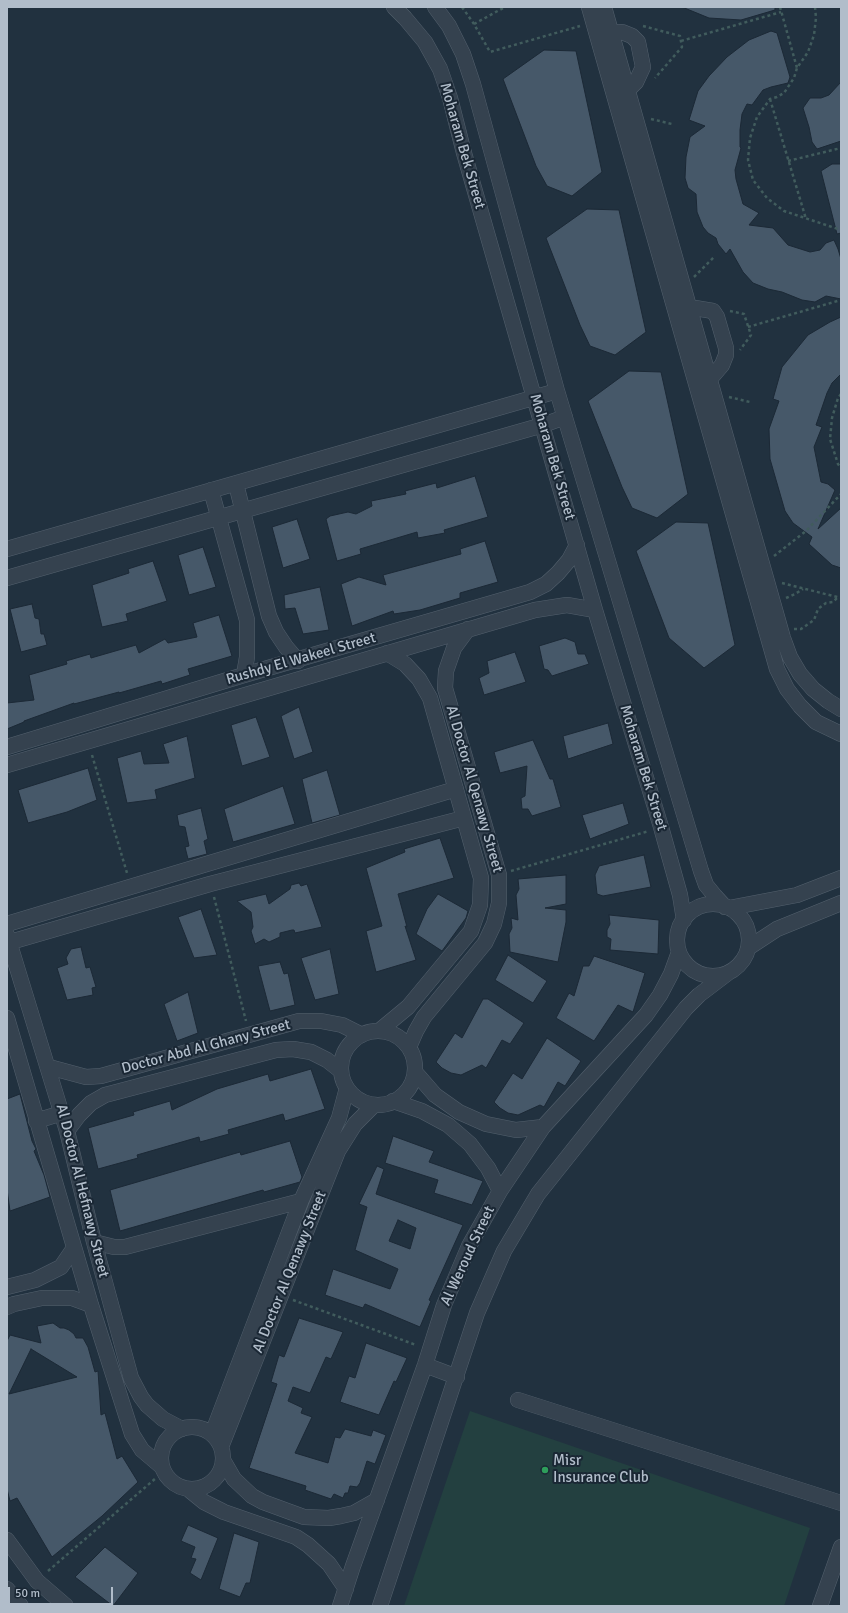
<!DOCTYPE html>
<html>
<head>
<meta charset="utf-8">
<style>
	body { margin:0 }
	#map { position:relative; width:848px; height:1613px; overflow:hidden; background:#21313f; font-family:Signika,sans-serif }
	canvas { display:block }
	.frame { position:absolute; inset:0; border:8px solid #b1bdca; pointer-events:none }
	.scale { position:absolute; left:8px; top:1587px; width:105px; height:18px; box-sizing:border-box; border:2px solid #b1bdca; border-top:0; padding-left:5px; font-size:12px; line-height:14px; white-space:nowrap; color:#b1bdca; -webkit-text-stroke:3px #1a2734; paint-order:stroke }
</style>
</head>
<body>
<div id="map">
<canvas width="848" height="1613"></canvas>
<div class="frame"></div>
<div class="scale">50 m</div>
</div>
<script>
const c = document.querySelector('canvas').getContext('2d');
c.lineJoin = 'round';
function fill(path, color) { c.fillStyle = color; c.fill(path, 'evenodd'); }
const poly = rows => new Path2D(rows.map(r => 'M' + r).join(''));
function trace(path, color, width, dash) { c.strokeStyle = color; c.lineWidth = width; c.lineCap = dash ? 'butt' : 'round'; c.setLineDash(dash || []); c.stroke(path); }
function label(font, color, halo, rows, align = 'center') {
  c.font = font + ' Signika,sans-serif'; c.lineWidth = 4; c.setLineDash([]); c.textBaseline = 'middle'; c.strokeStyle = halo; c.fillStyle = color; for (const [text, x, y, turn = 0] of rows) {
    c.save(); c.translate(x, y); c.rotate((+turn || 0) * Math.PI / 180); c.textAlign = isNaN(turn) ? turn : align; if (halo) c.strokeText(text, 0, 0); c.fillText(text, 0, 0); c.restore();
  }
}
const green = poly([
	[470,1411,810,1528,784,1606,404,1606]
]);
const building = poly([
	[682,7,775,7,775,10,741,20,709,18,682,7],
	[771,31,777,33,790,77,788,83,771,87,763,90,752,105,747,104,742,114,740,130,740,147,741,148,735,170,736,179,743,204,759,213,749,225,773,228,788,245,810,252,820,250,826,243,834,240,838,249,841,259,841,299,826,296,815,302,802,300,782,292,768,289,753,283,743,272,730,249,726,254,718,244,716,238,708,233,703,227,697,212,696,194,688,188,685,178,686,157,690,137,705,126,689,120,698,91,709,76,727,57,749,40,771,31],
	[544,50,576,51,602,172,572,196,547,186,536,166,503,79,544,50],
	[841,82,841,141,817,149,812,142,809,127,803,108,810,98,821,98,829,95,841,82],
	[832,164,841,164,841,233,837,234,821,171,832,164],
	[587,209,619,210,646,332,615,355,590,346,580,325,546,238,587,209],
	[841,317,841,374,832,383,827,393,816,425,822,427,814,447,821,482,828,484,835,490,818,529,841,508,841,568,832,565,809,544,812,537,793,523,785,511,770,459,769,429,779,401,773,399,782,367,808,335,830,322,841,317],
	[629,371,661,372,688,494,657,518,632,508,622,487,588,401,629,371],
	[475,476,488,517,444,530,445,533,418,538,417,532,360,549,361,554,337,561,326,519,330,516,348,512,356,514,372,506,371,501,406,494,405,491,436,483,437,488,475,476],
	[297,519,310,559,283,568,272,527,297,519],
	[676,522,708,523,735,645,704,668,669,638,636,551,676,522],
	[485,541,498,582,460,593,460,598,420,610,394,614,393,611,352,626,341,584,359,577,386,585,383,575,461,554,460,549,485,541],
	[203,547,216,587,189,595,178,555,203,547],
	[153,561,167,601,126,614,128,621,102,627,92,585,129,573,128,569,153,561],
	[320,587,329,630,303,634,295,608,285,609,284,595,320,587],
	[32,604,35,618,39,619,41,634,44,634,47,645,21,652,10,609,32,604],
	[219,615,232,656,188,669,190,675,162,684,161,681,119,693,119,692,74,704,74,703,24,721,24,722,7,729,7,703,34,700,29,675,67,664,66,661,90,654,91,658,136,645,139,653,165,639,168,643,197,637,193,623,219,615],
	[565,638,575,642,578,654,585,654,589,664,552,676,548,670,544,669,539,646,565,638],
	[515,652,526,682,484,695,479,678,489,673,487,661,515,652],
	[299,707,313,752,294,759,281,716,299,707],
	[256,717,270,757,242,766,231,725,256,717],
	[608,723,613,744,568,759,563,736,608,723],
	[187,736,195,778,155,790,157,799,127,803,117,758,141,751,144,764,169,763,163,744,187,736],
	[533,740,550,779,553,779,561,807,532,816,528,809,522,809,521,798,525,796,527,766,500,773,494,752,533,740],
	[88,768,97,800,67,812,28,823,18,790,88,768],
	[327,770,340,815,312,823,302,779,327,770],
	[283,786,295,824,233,842,224,809,283,786],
	[623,803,629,824,590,839,582,815,623,803],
	[201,808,208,839,204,841,207,854,188,859,185,847,189,846,185,827,179,826,177,815,201,808],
	[440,838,454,878,398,894,407,927,405,926,416,960,376,972,366,931,382,926,366,868,405,852,404,849,440,838],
	[644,855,651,887,603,896,597,894,595,875,599,866,644,855],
	[566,875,566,904,545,908,566,910,566,922,558,962,510,952,509,934,512,928,511,918,518,920,516,895,519,889,518,879,566,875],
	[299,883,301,886,307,884,322,927,295,933,294,930,292,930,280,933,280,937,269,942,264,939,255,944,251,931,253,927,251,912,237,901,266,894,269,904,290,889,291,885,299,883],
	[438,894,468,911,466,918,442,951,416,934,427,909,438,894],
	[201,909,217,955,194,958,178,917,201,909],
	[609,915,659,920,658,954,610,950,611,939,607,937,607,930,610,924,609,915],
	[81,947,86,968,90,967,96,987,92,988,93,995,67,1000,57,968,68,964,66,958,71,949,81,947],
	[330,949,339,994,315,1000,301,958,330,949],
	[508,955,547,981,533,1003,495,980,508,955],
	[594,956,645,973,633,1012,618,1005,594,1041,556,1018,569,993,574,996,583,966,589,966,594,956],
	[280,962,284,974,288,973,295,1005,270,1011,258,966,280,962],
	[188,992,198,1033,177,1041,164,1004,188,992],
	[483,999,488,999,524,1023,510,1044,502,1040,486,1068,482,1065,461,1075,451,1073,442,1068,436,1062,455,1033,462,1038,483,999],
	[547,1038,581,1061,565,1086,558,1082,544,1107,540,1105,518,1115,508,1113,500,1108,494,1102,513,1073,522,1079,547,1038],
	[311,1069,325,1109,285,1121,283,1114,228,1130,229,1134,200,1142,199,1137,137,1155,138,1158,98,1169,88,1128,134,1115,133,1112,170,1101,172,1110,217,1089,268,1074,270,1081,311,1069],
	[20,1094,32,1141,36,1149,34,1151,44,1175,50,1197,10,1211,7,1189,7,1099,20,1094],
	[393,1136,434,1151,429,1162,483,1181,472,1205,434,1193,438,1180,385,1163,393,1136],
	[290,1141,302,1177,300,1182,264,1192,263,1190,120,1231,110,1190,240,1152,241,1155,290,1141],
	[377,1166,384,1169,376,1194,463,1225,429,1300,431,1301,420,1327,365,1304,363,1308,325,1295,333,1269,390,1289,398,1269,355,1250,367,1207,359,1204,377,1166],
	[398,1220,416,1228,410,1249,389,1241,398,1220],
	[299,1318,343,1332,331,1359,326,1357,310,1393,293,1387,288,1401,303,1408,301,1413,312,1417,295,1453,328,1463,335,1437,340,1438,345,1429,371,1436,373,1430,386,1435,375,1464,367,1461,360,1483,357,1487,350,1486,348,1493,345,1493,343,1498,334,1494,331,1499,305,1490,306,1486,249,1468,277,1384,271,1382,279,1355,284,1357,299,1318],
	[53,1323,60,1328,64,1328,69,1330,74,1334,76,1338,83,1338,88,1347,95,1372,98,1371,101,1415,105,1413,117,1459,122,1456,138,1482,102,1516,52,1557,17,1498,10,1501,7,1489,7,1341,10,1335,41,1343,37,1326,53,1323],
	[31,1349,77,1377,9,1394,31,1349],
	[366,1343,407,1358,396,1382,394,1381,379,1415,340,1402,349,1376,355,1378,366,1343],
	[188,1525,218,1538,201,1580,190,1573,196,1559,191,1558,195,1547,181,1541,188,1525],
	[234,1533,259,1542,250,1583,246,1583,240,1597,219,1589,234,1533],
	[105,1547,138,1573,113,1606,75,1577,105,1547]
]);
const path = poly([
	[462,7,474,24,490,52,580,26],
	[780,7,797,68],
	[815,7,816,18,814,35,808,52,797,68,794,78,784,93,777,97,770,99,757,117,750,138,748,160,753,180,767,198,784,211,841,230],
	[474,24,505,7],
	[643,26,680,36,682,47,655,78],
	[681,41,781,12],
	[770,99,806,219],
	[651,119,672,124],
	[788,161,841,148],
	[694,277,714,257],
	[730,311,744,314,751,335,740,350],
	[748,327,841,300],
	[841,394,838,398,832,418,830,439,838,464,841,468],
	[729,397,750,402],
	[774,556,806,531,841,494],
	[782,583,841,598],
	[786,598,795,594,803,589],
	[794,629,801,629,814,620,818,609,826,603,833,602,837,598],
	[92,755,127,873],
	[511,871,649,831],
	[214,897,246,1021],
	[293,1300,416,1345],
	[48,1571,156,1478]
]);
const minor = poly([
	[394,7,405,18,425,42,440,69,450,98,464,153,595,610,661,827,680,895,684,920],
	[435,7,449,26,463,54,473,84,557,391,701,871,706,885,715,896,725,907],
	[589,7,777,669,787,689,800,706,816,722,841,734],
	[604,7,783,638,790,657,800,674,813,689,828,701,841,709],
	[612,33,622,32,632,36,638,42,643,67,636,82,628,90],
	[689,307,713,311,717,317,726,348,726,355,722,365,710,379],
	[236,484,269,616,276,632,286,647,298,661],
	[211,490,247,620,247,657,244,675],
	[7,549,557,391],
	[7,578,543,425,565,417],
	[7,747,244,675,530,592,546,584,558,573,569,560,577,545],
	[7,765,535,610,567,605,595,610],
	'677 940a36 36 0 1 1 72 0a36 36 0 1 1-72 0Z',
	[729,908,797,895,841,878],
	[7,924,456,789],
	[7,935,67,1131,94,1242,131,1378,141,1397,147,1405,163,1419,182,1429],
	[7,943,210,884,464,818],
	[748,948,777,929,841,903],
	[7,1018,91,1305,132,1434,142,1450,162,1467],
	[379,1031,408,1007,471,931,480,905,481,878,430,698,419,679,405,664,387,653],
	'341 1068a37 37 0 1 1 74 0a37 37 0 1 1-74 0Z',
	[409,1047,416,1031,424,1017,485,943,494,924,499,903,499,875,445,688,446,671,454,648,468,629],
	[49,1067,86,1077,101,1076,299,1021,321,1021,342,1025,362,1035],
	[415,1072,435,1095,459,1112,486,1124,516,1130,543,1127],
	[393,1101,422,1111,448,1125,470,1144,488,1168,500,1191],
	[36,1121,62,1113],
	[67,1131,79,1115,91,1103,105,1095,276,1050,293,1049,311,1052,327,1060,341,1071],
	[94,1242,114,1247,125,1247,301,1201],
	[7,1287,35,1280,61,1267,74,1248],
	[7,1307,14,1304,42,1298,72,1298,91,1305],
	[425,1365,457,1377],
	[518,1400,841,1503],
	'161 1458a31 31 0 1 1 62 0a31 31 0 1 1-62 0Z',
	[212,1434,301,1201,339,1118,347,1088],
	[221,1447,338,1151,355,1124,374,1105],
	[223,1460,234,1479,252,1496,263,1502,304,1517,329,1518,341,1516,354,1513,377,1500],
	[188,1489,204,1502,224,1512,296,1537,308,1545,329,1564,346,1589],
	[7,1540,37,1581,66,1606],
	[7,1589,21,1606],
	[340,1606,353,1566,425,1365,444,1305,469,1246,500,1191,543,1127,646,1015,660,995,671,974,679,952],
	[380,1606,477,1313,504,1251,538,1194,686,1008,699,995,728,973],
	[820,1606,841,1547]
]);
const markers = [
	[545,1470,4,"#2e9e5b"]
];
const streetNames = [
	["Moharam Bek Street",462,146,74],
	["Moharam Bek Street",552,457,74],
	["Rushdy El Wakeel Street",301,659,-16],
	["Moharam Bek Street",643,768,73],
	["Al Doctor Al Qenawy Street",474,789,74],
	["Doctor Abd Al Ghany Street",206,1047,-15],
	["Al Doctor Al Hefnawy Street",82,1191,76],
	["Al Weroud Street",468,1256,-65],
	["Al Doctor Al Qenawy Street",290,1272,-68]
];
const poiNames = [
	["Misr",553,1461],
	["Insurance Club",553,1478]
];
fill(green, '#234040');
fill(building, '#465869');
trace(building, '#1c2936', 1);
trace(minor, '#53606d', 16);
trace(path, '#415c5d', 2.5, [3, 3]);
trace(minor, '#35424f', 15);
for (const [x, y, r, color] of markers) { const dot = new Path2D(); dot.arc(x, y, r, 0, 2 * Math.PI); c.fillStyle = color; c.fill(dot); trace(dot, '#1a2734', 1.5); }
label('15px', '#b1bdca', '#1a2734', streetNames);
label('15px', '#b1bdca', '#1a2734', poiNames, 'left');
</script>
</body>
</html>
